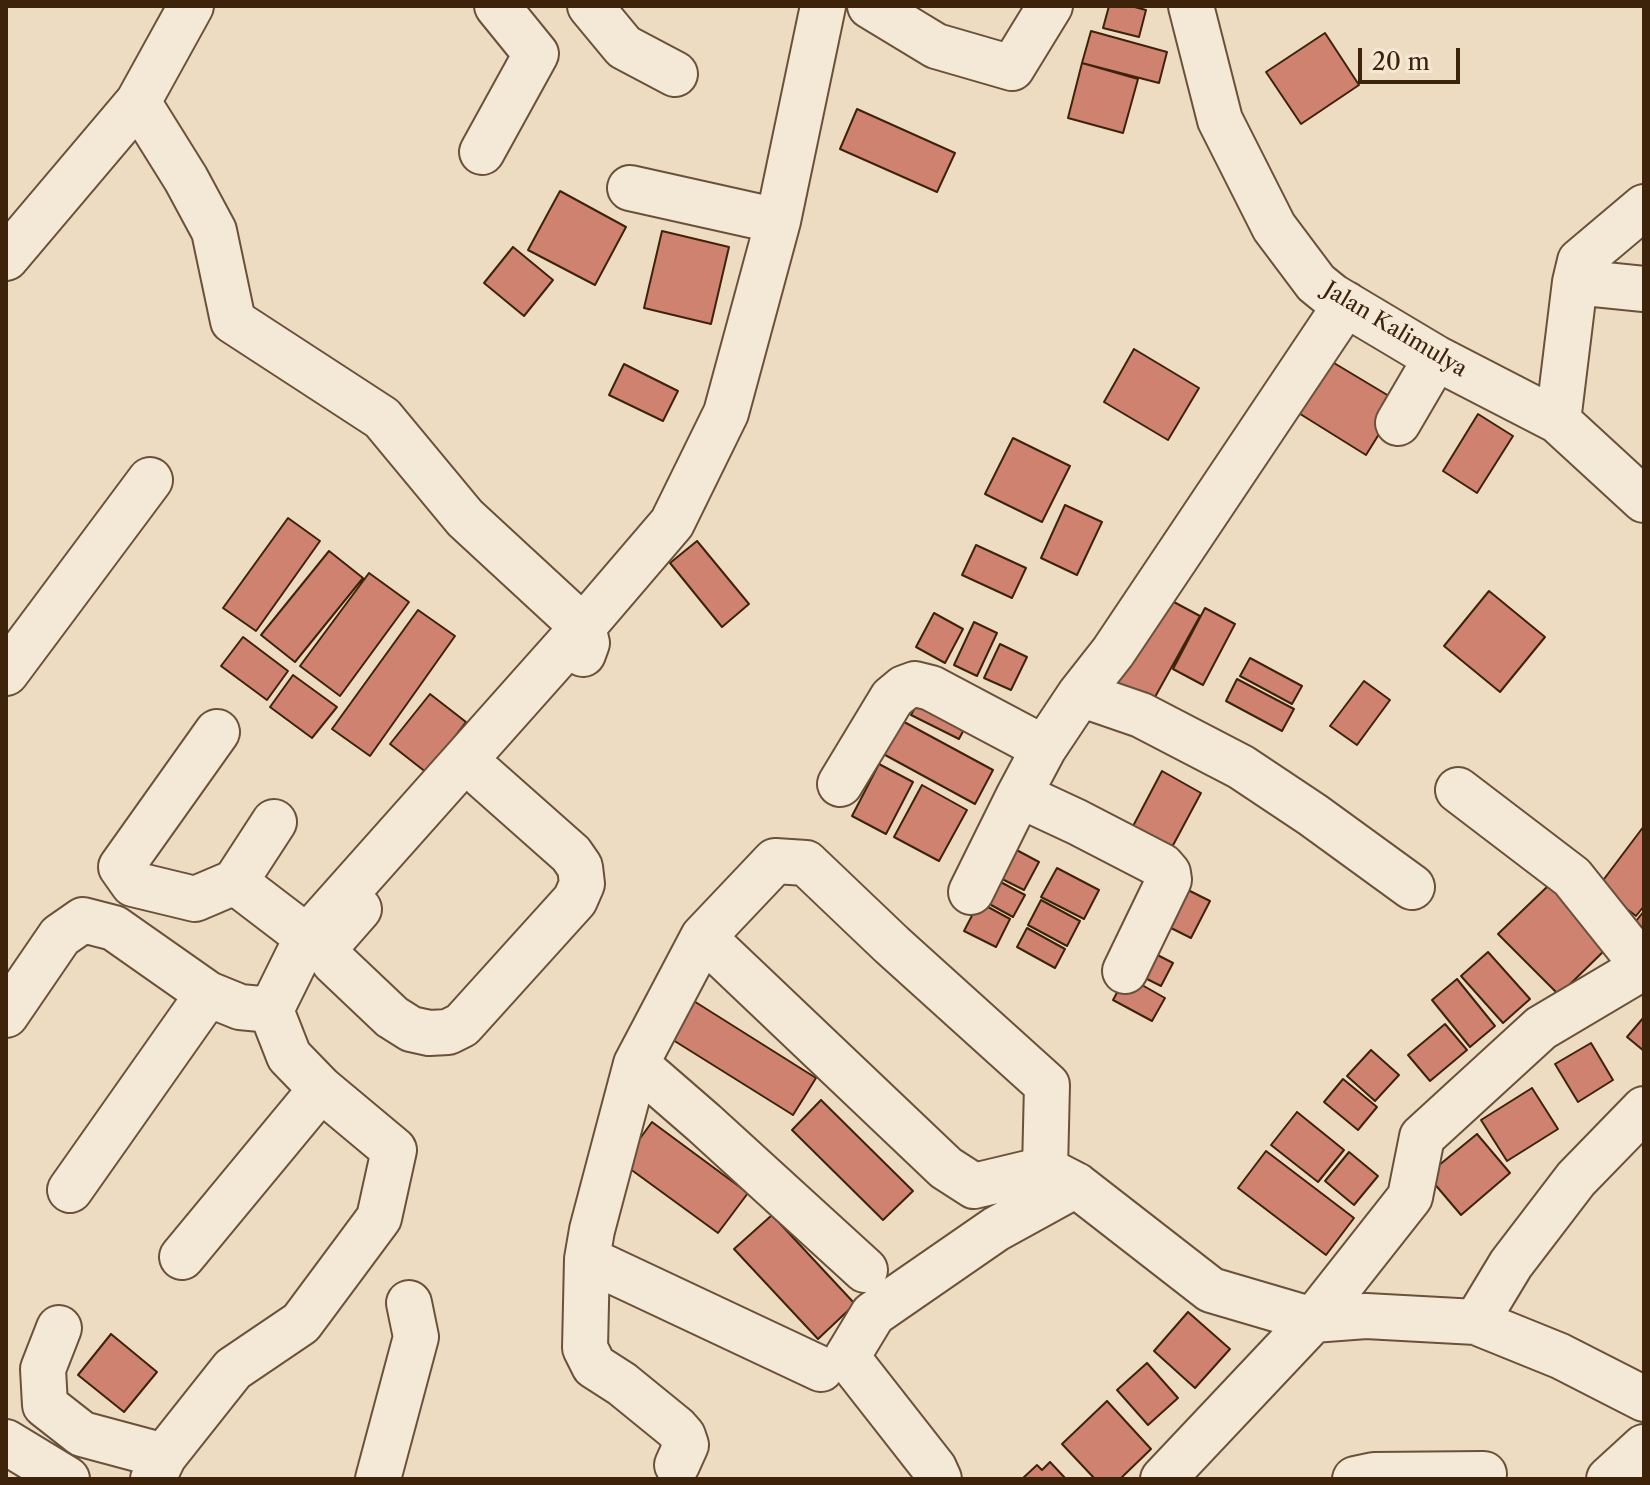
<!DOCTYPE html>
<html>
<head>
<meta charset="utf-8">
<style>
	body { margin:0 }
	#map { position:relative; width:1650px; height:1485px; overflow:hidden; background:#eedcc2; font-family:"Libre Caslon Text",serif }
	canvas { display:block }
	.frame { position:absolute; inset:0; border:8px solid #3e230b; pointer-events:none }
	.scale { position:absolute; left:1358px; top:48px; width:102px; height:36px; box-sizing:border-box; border:4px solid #3e230b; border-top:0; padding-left:10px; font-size:24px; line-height:28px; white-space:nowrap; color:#3e230b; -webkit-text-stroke:6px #f4e8d7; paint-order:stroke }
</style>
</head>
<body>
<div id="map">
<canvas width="1650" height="1485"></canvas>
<div class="frame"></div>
<div class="scale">20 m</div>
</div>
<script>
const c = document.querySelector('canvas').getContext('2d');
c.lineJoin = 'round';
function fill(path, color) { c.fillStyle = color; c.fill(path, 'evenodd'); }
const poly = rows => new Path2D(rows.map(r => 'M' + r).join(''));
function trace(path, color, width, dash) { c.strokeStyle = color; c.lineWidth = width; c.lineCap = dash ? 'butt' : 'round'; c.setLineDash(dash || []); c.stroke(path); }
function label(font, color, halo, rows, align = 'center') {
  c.font = font + ' "Libre Caslon Text",serif'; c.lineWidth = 7; c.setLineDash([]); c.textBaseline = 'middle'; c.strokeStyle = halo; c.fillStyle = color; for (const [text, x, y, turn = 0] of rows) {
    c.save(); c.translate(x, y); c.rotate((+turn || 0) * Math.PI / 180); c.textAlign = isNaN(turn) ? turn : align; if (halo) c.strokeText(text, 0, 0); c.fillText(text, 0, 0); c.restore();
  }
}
const building = poly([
	[1109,6,1131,6,1146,10,1139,37,1103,28,1109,6],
	[1091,31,1167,52,1159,83,1082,63,1091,31],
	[1325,33,1359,85,1301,124,1266,72,1325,33],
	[1082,63,1138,79,1123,133,1068,118,1082,63],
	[857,109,955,153,937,192,840,149,857,109],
	[560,191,626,227,595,285,528,250,560,191],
	[662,231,729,247,711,324,644,308,662,231],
	[513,247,553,280,524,316,484,283,513,247],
	[1134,349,1199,388,1168,440,1104,402,1134,349],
	[1329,360,1399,402,1366,455,1297,412,1329,360],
	[624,364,678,391,663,421,609,395,624,364],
	[1478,414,1513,436,1477,493,1443,471,1478,414],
	[1013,438,1070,466,1042,522,985,494,1013,438],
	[1065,505,1102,522,1077,575,1041,558,1065,505],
	[288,518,320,541,256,631,223,608,288,518],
	[697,541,749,604,722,627,670,563,697,541],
	[976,545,1026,568,1012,598,962,575,976,545],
	[329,551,363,578,295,662,261,635,329,551],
	[369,573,409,602,340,696,300,666,369,573],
	[1489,591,1545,637,1500,692,1444,646,1489,591],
	[1159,594,1200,616,1150,706,1110,685,1159,594],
	[1205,608,1235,624,1203,685,1173,669,1205,608],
	[418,610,455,636,370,756,332,729,418,610],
	[934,613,963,629,945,663,916,647,934,613],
	[974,622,997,633,977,676,954,665,974,622],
	[243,637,288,671,267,700,221,666,243,637],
	[1000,644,1027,657,1011,690,984,678,1000,644],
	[1250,658,1302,686,1292,704,1240,676,1250,658],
	[293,675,337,707,312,738,270,707,293,675],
	[1237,679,1294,709,1282,731,1226,701,1237,679],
	[1364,681,1390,700,1357,745,1330,726,1364,681],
	[924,691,971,716,959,739,911,715,924,691],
	[430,694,466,722,427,773,390,744,430,694],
	[895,717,993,770,975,804,876,750,895,717],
	[879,764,913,782,886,834,852,816,879,764],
	[1162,771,1201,793,1171,849,1132,828,1162,771],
	[922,785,967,810,939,861,894,837,922,785],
	[1644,826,1644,906,1636,916,1598,887,1644,826],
	[1011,847,1039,862,1024,890,996,876,1011,847],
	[1057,868,1099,890,1084,919,1041,897,1057,868],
	[993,878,1025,895,1013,917,982,900,993,878],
	[1176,884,1210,901,1191,938,1157,921,1176,884],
	[1550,884,1610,945,1559,995,1498,934,1550,884],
	[1041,900,1080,921,1067,946,1028,925,1041,900],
	[979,902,1010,919,996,947,964,931,979,902],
	[1644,911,1644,936,1632,926,1644,911],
	[1027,928,1065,949,1055,968,1017,947,1027,928],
	[1142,947,1173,963,1161,986,1129,970,1142,947],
	[1488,952,1530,999,1503,1023,1461,976,1488,952],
	[1126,976,1165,998,1152,1021,1113,1000,1126,976],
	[1457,979,1495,1026,1470,1047,1432,1000,1457,979],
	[689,998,816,1078,793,1115,665,1035,689,998],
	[1644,1017,1644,1051,1627,1037,1644,1017],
	[1445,1024,1467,1050,1430,1081,1408,1055,1445,1024],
	[1591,1043,1613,1080,1578,1102,1555,1064,1591,1043],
	[1371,1050,1399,1075,1375,1101,1347,1076,1371,1050],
	[1343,1079,1377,1107,1358,1130,1324,1102,1343,1079],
	[1532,1088,1558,1129,1507,1161,1481,1120,1532,1088],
	[821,1100,913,1191,883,1220,792,1130,821,1100],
	[1297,1112,1344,1150,1318,1182,1271,1145,1297,1112],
	[652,1122,748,1193,718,1233,622,1163,652,1122],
	[1477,1134,1510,1173,1461,1215,1427,1175,1477,1134],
	[1266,1151,1354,1218,1326,1255,1238,1188,1266,1151],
	[1349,1152,1378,1176,1354,1205,1325,1181,1349,1152],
	[772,1215,855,1304,818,1339,734,1249,772,1215],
	[1188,1312,1230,1349,1195,1388,1154,1351,1188,1312],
	[111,1334,157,1372,124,1412,78,1375,111,1334],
	[1147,1363,1178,1398,1148,1425,1117,1390,1147,1363],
	[1107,1401,1151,1449,1120,1479,1095,1479,1062,1444,1107,1401],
	[1050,1462,1066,1479,1022,1479,1037,1465,1042,1470,1050,1462]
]);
const minor = poly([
	[590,6,624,47,675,74],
	[870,6,936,46,1012,68,1050,6],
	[1191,6,1220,120,1274,227,1316,283,1332,296,1436,358,1558,421,1644,500],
	[138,102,186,179,214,231,233,321,382,418,465,518,583,627,307,937,271,1010,289,1056,321,1089,394,1150,379,1218,301,1323,233,1369,164,1456,153,1479],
	[482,152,536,54,497,6],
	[630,188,778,221],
	[6,258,138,102,191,6],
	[1575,282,1644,289],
	[1346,304,1113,652,1080,694,1141,715,1241,767,1313,815,1412,887],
	[1558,421,1575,282,1580,261,1644,207],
	[1398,423,1436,358],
	[583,654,587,643,583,627,672,523,726,413,778,221,823,6],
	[6,673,150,480],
	[1080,694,1044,748,1019,795,1077,822,1162,866,1168,873,1169,880,1125,971],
	[217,732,121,867,133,884,195,899,235,882,307,937],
	[840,784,892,698,904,688,915,684,931,688,1044,748],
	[1458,790,1572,877,1644,967],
	[235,882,274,822],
	[971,892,1019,795],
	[359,909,330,942,329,954,334,962,392,1017,411,1029,429,1033,448,1032,462,1025,575,900,582,884,580,867,571,854,483,776],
	[703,937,946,1168,974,1186,1045,1169,1076,1185,1211,1290,1313,1320,1366,1316,1476,1322,1560,1356,1644,1399],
	[6,1015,60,936,83,920,114,928,208,994,240,1007,271,1010],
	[636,1064,704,1123,865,1270],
	[70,1190,208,994],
	[182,1257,321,1089],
	[587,1259,821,1369],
	[1476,1322,1511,1264,1576,1179,1644,1109],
	[59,1328,43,1369,45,1405,82,1434,164,1456],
	[6,1442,67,1479],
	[677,1465,686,1445,683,1436,676,1428,622,1384,594,1366,585,1348,587,1259,592,1230,636,1064,703,937,775,861,806,863,892,945,1047,1085,1045,1169],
	[378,1479,416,1337,409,1303],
	[939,1479,934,1468,847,1357,873,1314,996,1229,1076,1185],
	[1163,1479,1313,1320,1410,1197,1422,1137,1541,1028,1644,967],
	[1355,1479,1374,1475,1484,1474],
	[1609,1479,1644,1447]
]);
const streetNames = [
	["Jalan Kalimulya",1395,330,31]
];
fill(building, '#ce826f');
trace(building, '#3e230b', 2);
trace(minor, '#6a5139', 48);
trace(minor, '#f4e8d7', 44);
label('22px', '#3e230b', '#f4e8d7', streetNames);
</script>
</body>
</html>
